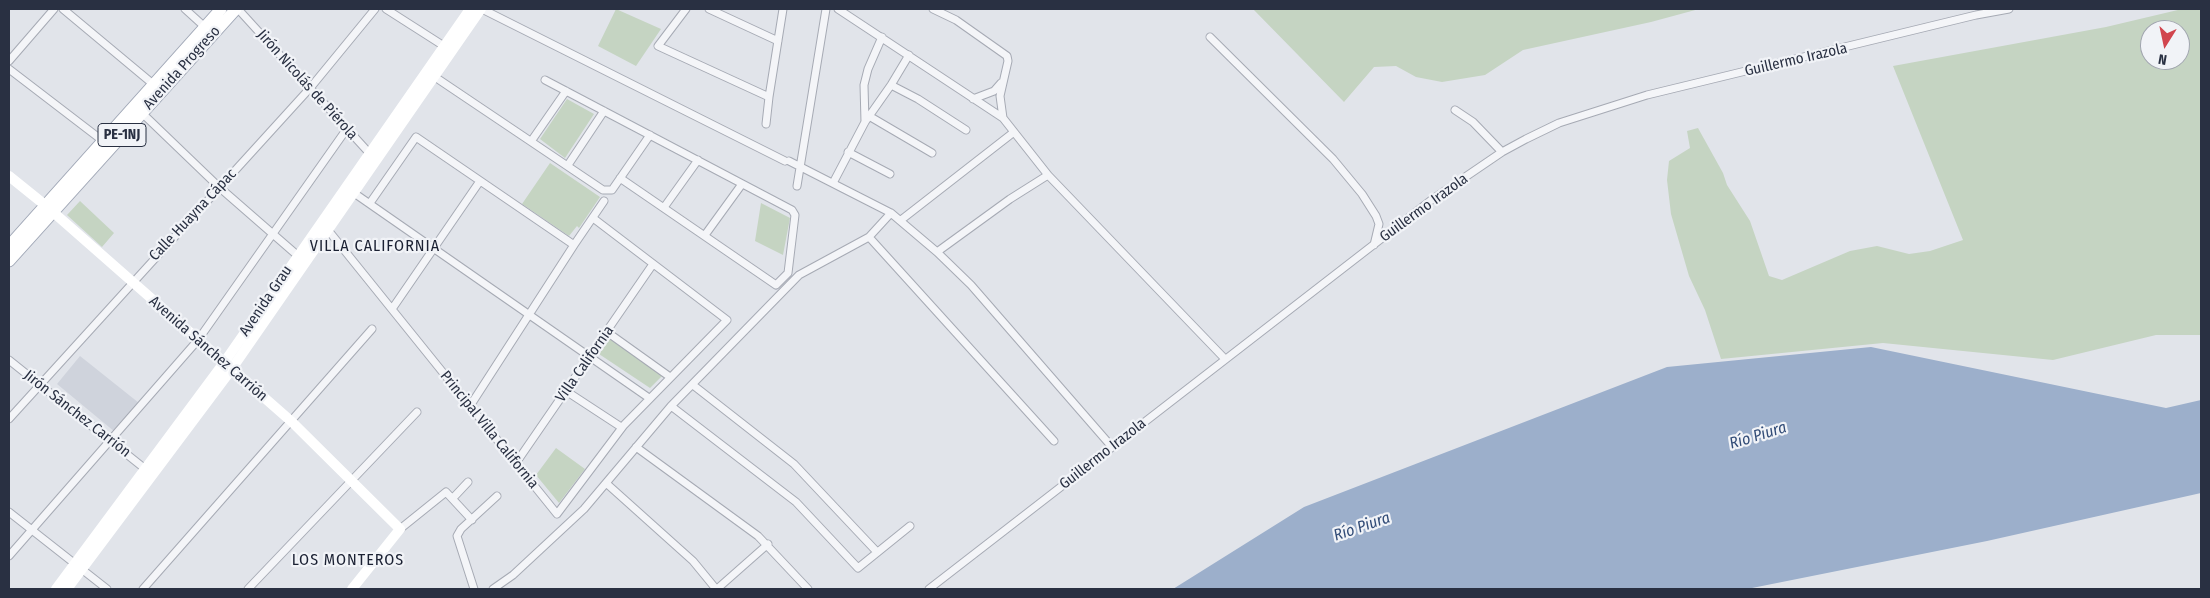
<!DOCTYPE html>
<html>
<head>
<meta charset="utf-8">
<style>
	body { margin:0 }
	#map { position:relative; width:2210px; height:598px; overflow:hidden; background:#e1e4ea; font-family:"Fira Sans Condensed",sans-serif }
	canvas { display:block }
	.frame { position:absolute; inset:0; border:10px solid #293042; pointer-events:none }
	.north { position:absolute; left:2140px; top:20px; width:50px; height:50px; box-sizing:border-box; background:#f1f3f7; border:1px solid #a1a5af; border-radius:50%; rotate:190deg; font-size:14px; font-weight:700; line-height:20px; text-align:center; color:#293042 }
	.north::after { content:''; display:block; margin:auto; width:18px; height:22px; background:#d1454e; clip-path:polygon(50% 0,100% 100%,50% 72%,0 100%) }
</style>
</head>
<body>
<div id="map">
<canvas width="2210" height="598"></canvas>
<div class="frame"></div>
<div class="north">N</div>
</div>
<script>
const c = document.querySelector('canvas').getContext('2d');
c.lineJoin = 'round';
function fill(path, color) { c.fillStyle = color; c.fill(path, 'evenodd'); }
const poly = rows => new Path2D(rows.map(r => 'M' + r).join(''));
function trace(path, color, width, dash) { c.strokeStyle = color; c.lineWidth = width; c.lineCap = dash ? 'butt' : 'round'; c.setLineDash(dash || []); c.stroke(path); }
function label(font, color, halo, rows, align = 'center') {
  c.font = font + ' "Fira Sans Condensed",sans-serif'; c.lineWidth = 4.5; c.setLineDash([]); c.textBaseline = 'middle'; c.strokeStyle = halo; c.fillStyle = color; for (const [text, x, y, turn = 0] of rows) {
    c.save(); c.translate(x, y); c.rotate((+turn || 0) * Math.PI / 180); c.textAlign = isNaN(turn) ? turn : align; if (halo) c.strokeText(text, 0, 0); c.fillText(text, 0, 0); c.restore();
  }
}
const built = poly([
	[80,356,139,403,115,432,57,384]
]);
const green = poly([
	[616,9,661,29,636,66,598,46],
	[1253,9,1699,9,1651,22,1523,50,1485,75,1442,82,1416,77,1396,66,1374,67,1344,102],
	[2182,9,2201,9,2201,335,2156,335,2053,360,1883,343,1721,359,1705,310,1689,276,1671,214,1667,180,1669,161,1690,148,1687,131,1698,128,1723,173,1727,185,1750,221,1769,276,1782,280,1850,251,1877,246,1909,254,1930,251,1963,240,1893,66,2106,27],
	[2150,30,2180,30,2180,60,2150,60],
	[567,99,594,114,565,158,540,139],
	[550,163,600,197,579,228,577,226,569,236,522,204],
	[80,201,114,233,102,247,67,215],
	[761,203,790,218,783,255,755,241],
	[610,338,662,376,650,388,599,354],
	[556,448,585,469,559,503,536,475]
]);
const water = poly([
	[1871,347,2166,408,2201,400,2201,493,1987,541,1747,589,1173,589,1304,507,1667,367]
]);
const street = poly([
	[63,9,153,84],
	[185,9,207,29],
	[238,9,371,155],
	[386,9,447,48],
	[482,9,785,161],
	[686,9,658,46,769,97,783,9],
	[709,9,778,41],
	[838,9,1003,118,1048,175,1225,359],
	[933,9,956,20,1007,56,1008,61,1000,96,1003,118],
	[1210,37,1333,159,1362,194,1376,216,1379,224,1374,245],
	[9,61,54,9],
	[9,69,103,141],
	[435,77,603,190,612,190,650,135],
	[545,80,792,210,795,215,788,273,776,285,620,178],
	[891,85,918,99,966,130],
	[973,99,994,91,1001,83],
	[1455,110,1473,122,1502,152],
	[142,113,219,187,297,255],
	[869,116,932,153],
	[865,122,864,85,868,69,882,37],
	[766,124,769,97],
	[532,140,566,91],
	[848,152,890,174],
	[789,161,891,213],
	[568,165,604,111],
	[833,183,865,122,891,85,909,55],
	[797,186,826,9],
	[354,193,649,398],
	[370,203,416,137,574,245,604,201],
	[665,206,698,160],
	[901,220,1014,132],
	[328,230,557,514,624,425,727,320,593,218],
	[705,235,742,184],
	[937,252,1010,199,1048,175],
	[392,309,480,181],
	[607,332,670,377],
	[9,360,144,468],
	[693,385,794,464,877,552],
	[566,391,621,427],
	[470,406,574,245],
	[671,406,796,502,858,568,910,526],
	[9,419,311,87,375,9],
	[1054,441,869,237,891,213,937,252,971,285,1112,447],
	[636,447,758,536,808,589],
	[516,463,653,264],
	[606,483,693,561,716,589],
	[453,498,468,482],
	[9,512,107,589],
	[400,529,446,492,472,520],
	[9,556,198,340,346,130],
	[143,589,372,329],
	[248,589,417,412],
	[474,589,457,536,461,529,497,496],
	[493,589,513,575,584,509,671,406,799,275,869,237],
	[717,589,768,544],
	[929,589,1430,201,1502,152,1526,139,1559,123,1647,95,1976,15,2009,9]
]);
const secondary = poly([
	[9,176,45,205,292,422,400,529,352,589],
	[56,589,223,364,470,9],
	[67,589,231,370,481,9]
]);
const primary = poly([
	[9,246,221,9],
	[9,261,236,9]
]);
const shields = [
	[122,135,48]
];
const shieldNames = [
	["PE-1NJ",122,135]
];
const streetNames = [
	["Guillermo Irazola",1796,60,-13],
	["Avenida Progreso",182,68,-48],
	["Jirón Nicolás de Piérola",307,85,48],
	["Guillermo Irazola",1424,208,-36],
	["Calle Huayna Cápac",193,215,-47],
	["Avenida Grau",266,301,-56],
	["Avenida Sánchez Carrión",208,349,41],
	["Villa California",585,364,-55],
	["Jirón Sánchez Carrión",77,414,38],
	["Principal Villa California",489,430,51],
	["Guillermo Irazola",1103,454,-38]
];
const neighbourhoodNames = [
	["VILLA CALIFORNIA",375,247],
	["LOS MONTEROS",348,561]
];
const waterNames = [
	["Río Piura",1758,436,-17],
	["Río Piura",1362,527,-19]
];
fill(built, '#cfd3dc');
fill(green, '#c5d4c2');
fill(water, '#9cafcb');
trace(street, '#a6aab4', 9);
trace(primary, '#a0a7b6', 13);
trace(street, '#f4f5f8', 7);
trace(secondary, '#fff', 10);
trace(primary, '#fff', 11);
for (const [x, y, w] of shields) { const box = new Path2D(); box.roundRect(x - w / 2, y - 11.5, w, 23, 4); c.fillStyle = '#f1f3f7'; c.fill(box); trace(box, '#293042', 1); }
label('bold 14px', '#293042', null, shieldNames);
label('15px', '#293042', '#f1f3f7', streetNames);
c.letterSpacing = '1px';
label('16px', '#1b2133', '#f1f3f7', neighbourhoodNames);
c.letterSpacing = '0px';
label('italic 16px', '#324c77', '#f1f3f7', waterNames);
</script>
</body>
</html>
